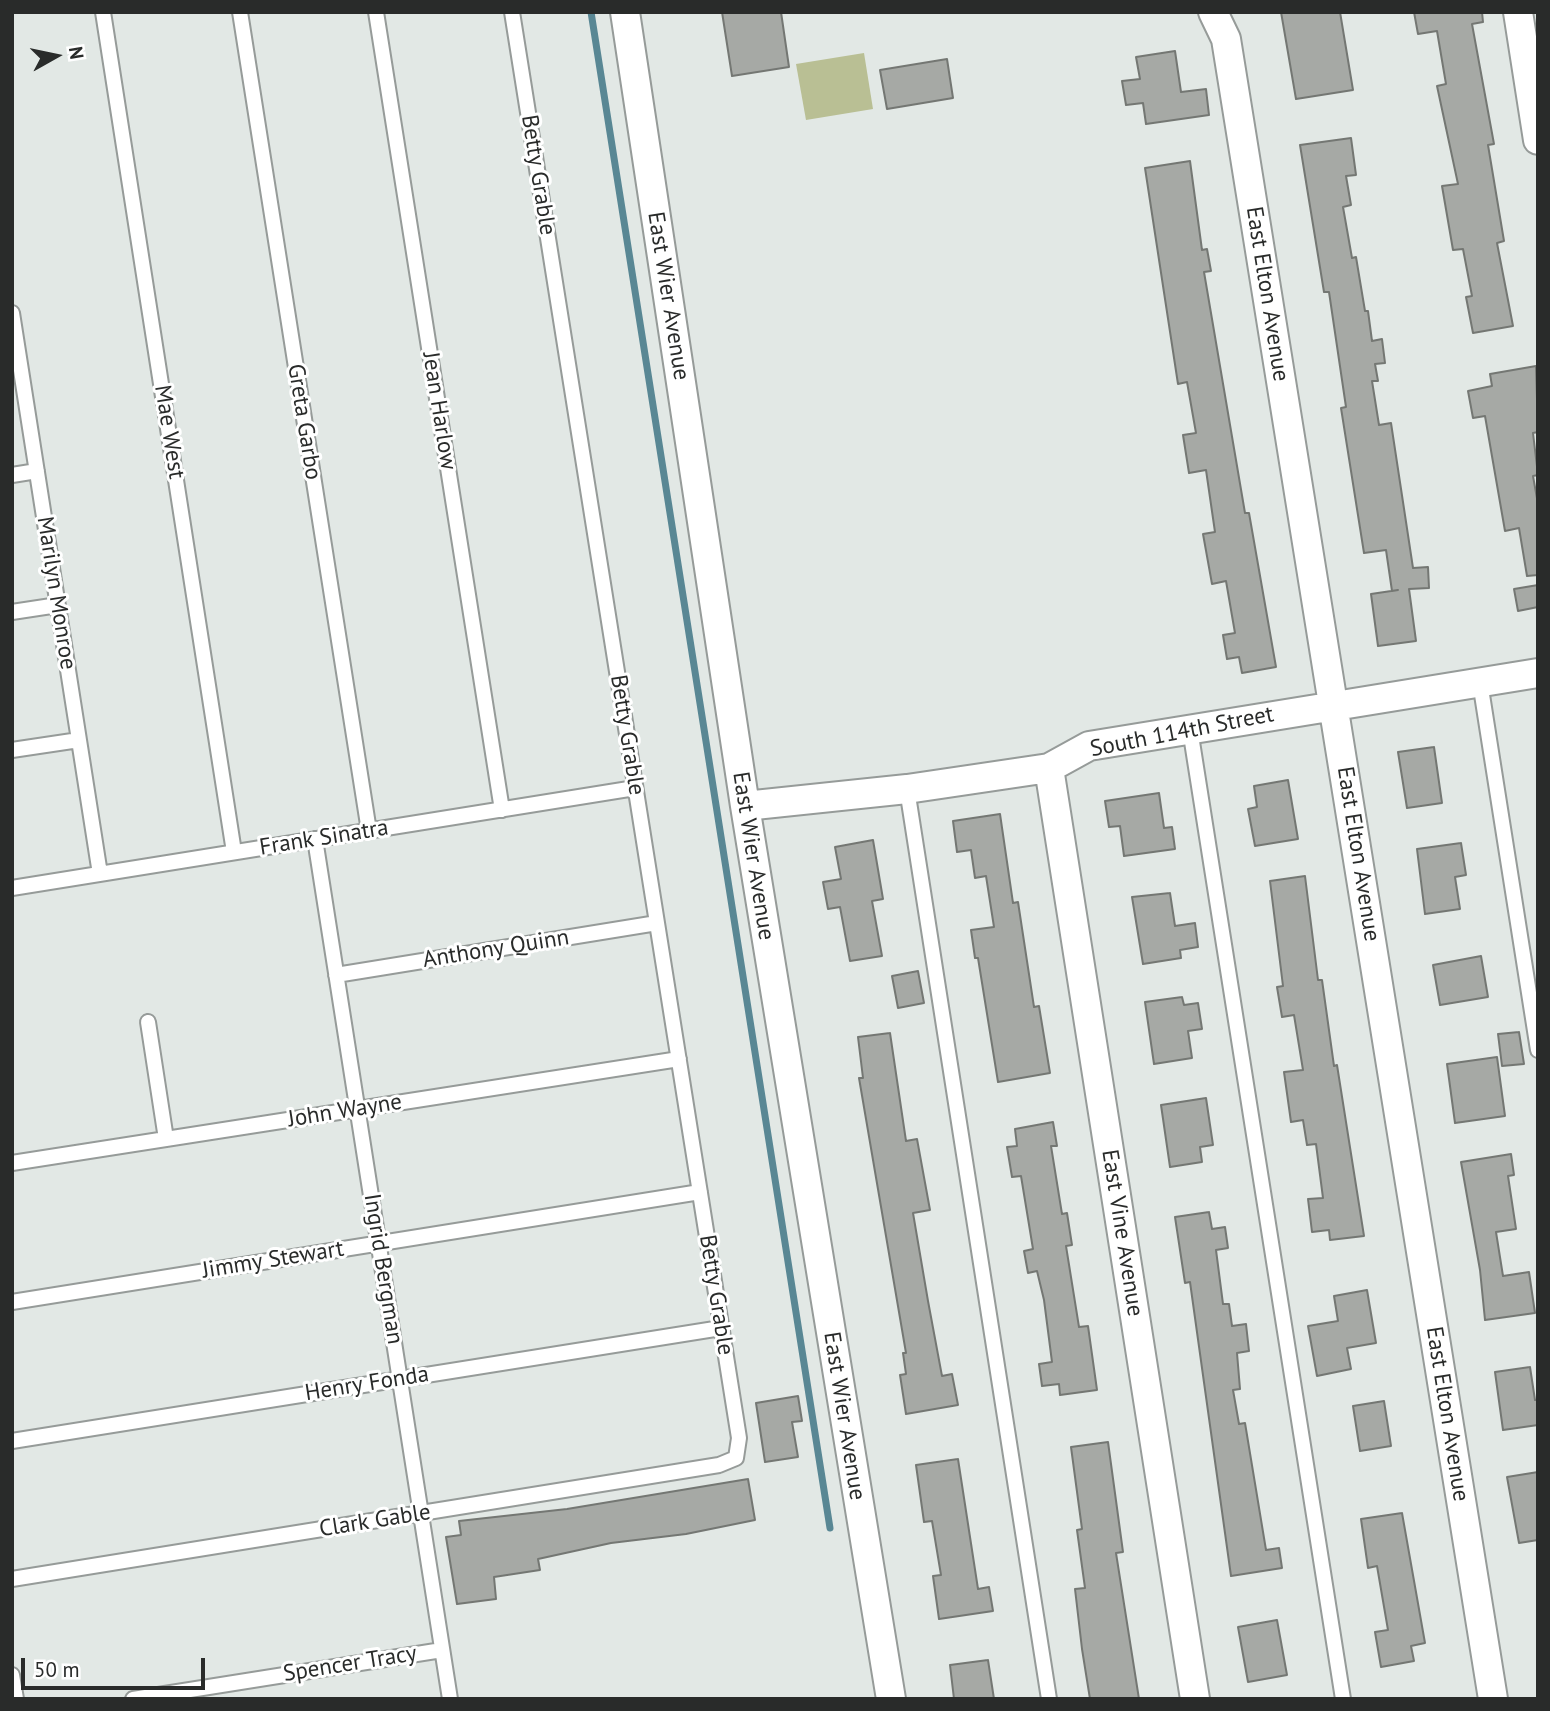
<!DOCTYPE html>
<html>
<head>
<meta charset="utf-8">
<style>
	body { margin:0 }
	#map { position:relative; width:1550px; height:1711px; overflow:hidden; background:#e2e8e5; font-family:"PT Sans",sans-serif }
	canvas { display:block }
	.frame { position:absolute; inset:0; border:14px solid #292b2a; pointer-events:none }
	.north { position:absolute; left:21px; top:21px; width:70px; height:70px; -webkit-text-stroke:5px #fff; paint-order:stroke; rotate:81deg; font-size:19px; font-weight:700; line-height:28px; text-align:center; color:#292b2a }
	.north::after { content:''; display:block; margin:auto; width:24px; height:32px; background:#292b2a; clip-path:polygon(50% 0,100% 100%,50% 72%,0 100%) }
	.scale { position:absolute; left:21px; top:1658px; width:184px; height:32px; box-sizing:border-box; border:4px solid #292b2a; border-top:0; padding-left:9px; font-size:21px; line-height:24px; white-space:nowrap; color:#292b2a; -webkit-text-stroke:5px #fff; paint-order:stroke }
</style>
</head>
<body>
<div id="map">
<canvas width="1550" height="1711"></canvas>
<div class="frame"></div>
<div class="north">N</div>
<div class="scale">50 m</div>
</div>
<script>
const c = document.querySelector('canvas').getContext('2d');
c.lineJoin = 'round';
function fill(path, color) { c.fillStyle = color; c.fill(path, 'evenodd'); }
const poly = rows => new Path2D(rows.map(r => 'M' + r).join(''));
function trace(path, color, width, dash) { c.strokeStyle = color; c.lineWidth = width; c.lineCap = dash ? 'butt' : 'round'; c.setLineDash(dash || []); c.stroke(path); }
function label(font, color, halo, rows, align = 'center') {
  c.font = font + ' "PT Sans",sans-serif'; c.lineWidth = 6; c.setLineDash([]); c.textBaseline = 'middle'; c.strokeStyle = halo; c.fillStyle = color; for (const [text, x, y, turn = 0] of rows) {
    c.save(); c.translate(x, y); c.rotate((+turn || 0) * Math.PI / 180); c.textAlign = isNaN(turn) ? turn : align; if (halo) c.strokeText(text, 0, 0); c.fillText(text, 0, 0); c.restore();
  }
}
const green = poly([
	[864,53,873,109,806,120,796,64]
]);
const stream = poly([
	[591,12,830,1528]
]);
const building = poly([
	[722,12,781,12,789,67,732,76,722,12],
	[1281,12,1340,12,1353,90,1296,99,1281,12],
	[1414,12,1482,12,1483,22,1472,24,1494,144,1488,145,1504,241,1497,243,1513,326,1473,333,1466,297,1472,296,1463,249,1453,250,1442,186,1458,184,1437,86,1446,84,1437,31,1418,34,1414,12],
	[1175,51,1181,92,1206,89,1209,115,1146,124,1143,103,1126,105,1122,81,1140,79,1136,57,1175,51],
	[947,59,953,98,887,109,880,70,947,59],
	[1351,138,1356,175,1346,176,1351,205,1343,207,1352,258,1356,257,1365,311,1368,311,1372,341,1382,339,1385,363,1375,364,1378,381,1372,381,1379,425,1391,423,1413,568,1428,567,1429,588,1409,589,1416,641,1378,646,1371,594,1398,590,1392,591,1386,550,1364,553,1341,408,1346,407,1329,292,1324,292,1300,145,1351,138],
	[1190,161,1202,250,1207,249,1211,271,1204,272,1245,513,1249,513,1276,667,1242,673,1239,657,1227,659,1223,635,1235,633,1226,581,1212,584,1203,534,1215,532,1206,470,1189,473,1183,435,1196,433,1187,382,1178,384,1145,168,1190,161],
	[1536,366,1538,432,1533,433,1538,475,1533,476,1538,504,1538,575,1527,576,1519,528,1505,531,1485,416,1473,418,1468,391,1492,386,1490,374,1536,366],
	[1538,585,1538,607,1518,611,1514,589,1538,585],
	[1434,747,1442,803,1407,808,1398,752,1434,747],
	[1288,780,1298,839,1255,846,1248,809,1257,807,1254,786,1288,780],
	[1159,793,1164,828,1172,827,1175,849,1124,856,1120,826,1109,827,1105,801,1159,793],
	[1000,814,1013,903,1018,902,1034,1007,1039,1006,1050,1073,998,1082,978,958,975,958,971,930,994,927,986,876,975,878,971,850,957,852,953,821,1000,814],
	[873,840,883,899,872,901,882,956,850,961,840,907,828,909,823,882,841,879,835,847,873,840],
	[1461,843,1466,875,1455,877,1460,909,1425,914,1417,849,1461,843],
	[1305,876,1318,980,1322,980,1334,1066,1337,1065,1364,1236,1330,1240,1329,1230,1312,1232,1308,1199,1323,1198,1316,1144,1307,1145,1303,1120,1291,1122,1284,1072,1303,1070,1294,1015,1282,1017,1277,987,1283,986,1270,881,1305,876],
	[1170,893,1175,926,1195,923,1198,947,1180,950,1181,958,1143,964,1132,897,1170,893],
	[1481,956,1488,997,1440,1005,1433,965,1481,956],
	[918,971,924,1003,898,1008,892,976,918,971],
	[1182,997,1184,1005,1198,1003,1202,1029,1188,1031,1192,1058,1154,1064,1145,1002,1182,997],
	[1519,1032,1524,1064,1502,1066,1498,1034,1519,1032],
	[890,1033,906,1141,917,1139,930,1210,913,1213,928,1301,942,1376,952,1374,958,1405,906,1414,900,1375,906,1374,903,1353,906,1353,859,1078,863,1078,858,1037,890,1033],
	[1497,1057,1505,1116,1455,1123,1447,1064,1497,1057],
	[1206,1098,1213,1145,1200,1147,1202,1162,1170,1167,1161,1105,1206,1098],
	[1053,1122,1057,1146,1051,1146,1062,1214,1067,1213,1072,1245,1066,1246,1079,1327,1088,1326,1097,1390,1060,1395,1059,1384,1042,1386,1039,1364,1052,1362,1044,1300,1037,1271,1028,1273,1024,1251,1033,1249,1021,1176,1012,1177,1007,1147,1017,1146,1015,1129,1053,1122],
	[1511,1154,1514,1175,1508,1176,1516,1229,1496,1232,1503,1276,1529,1272,1535,1313,1485,1320,1480,1270,1461,1162,1511,1154],
	[1209,1212,1212,1229,1225,1227,1228,1248,1216,1250,1223,1304,1229,1304,1232,1326,1246,1324,1249,1351,1237,1353,1240,1389,1233,1390,1239,1424,1245,1423,1266,1550,1279,1548,1282,1568,1231,1576,1190,1282,1185,1283,1175,1217,1209,1212],
	[1367,1290,1376,1343,1347,1348,1351,1369,1317,1376,1308,1326,1338,1321,1334,1296,1367,1290],
	[1530,1367,1535,1400,1538,1400,1538,1425,1503,1430,1495,1372,1530,1367],
	[798,1396,802,1421,792,1422,798,1457,765,1462,756,1403,798,1396],
	[1384,1401,1391,1446,1360,1451,1353,1406,1384,1401],
	[1108,1442,1123,1552,1116,1553,1139,1699,1090,1699,1082,1649,1075,1589,1085,1588,1077,1530,1082,1529,1071,1447,1108,1442],
	[958,1459,978,1589,989,1587,993,1611,939,1619,933,1576,941,1575,932,1521,924,1522,916,1465,958,1459],
	[1538,1472,1538,1540,1519,1543,1507,1477,1538,1472],
	[748,1479,755,1520,686,1534,611,1543,538,1559,540,1570,494,1577,496,1599,457,1604,446,1537,461,1535,459,1521,567,1509,748,1479],
	[1402,1513,1425,1643,1411,1646,1414,1661,1381,1667,1375,1632,1388,1630,1377,1566,1368,1568,1361,1519,1402,1513],
	[1277,1620,1287,1675,1248,1682,1238,1627,1277,1620],
	[988,1660,994,1699,954,1699,950,1665,988,1660]
]);
const service = poly([
	[103,12,234,852],
	[240,12,369,831],
	[376,12,502,810],
	[12,313,100,874],
	[12,475,37,471],
	[12,612,58,605],
	[1480,682,1538,1050],
	[1190,729,1343,1699],
	[12,750,79,740],
	[907,789,1049,1699],
	[315,839,450,1699],
	[12,888,635,788],
	[336,975,657,923],
	[148,1022,166,1139],
	[12,1163,679,1059],
	[12,1302,700,1192],
	[12,1441,721,1328],
	[12,1579,719,1465,736,1458,739,1438,512,12],
	[12,1675,16,1699],
	[133,1699,442,1650]
]);
const minor = poly([
	[625,12,745,806,891,1699],
	[1213,12,1226,39,1493,1699],
	[1518,12,1538,140],
	[1049,768,1195,1699],
	[745,806,907,789,1049,768,1089,746,1538,673]
]);
const streetNames = [
	["Betty Grable",538,175,81],
	["East Elton Avenue",1267,294,81],
	["East Wier Avenue",668,296,81],
	["Jean Harlow",439,411,81],
	["Greta Garbo",304,422,81],
	["Mae West",169,432,81],
	["Marilyn Monroe",56,593,81],
	["South 114th Street",1182,732,-11],
	["Betty Grable",627,735,81],
	["Frank Sinatra",324,838,-9],
	["East Elton Avenue",1358,854,81],
	["East Wier Avenue",753,856,81],
	["Anthony Quinn",496,949,-9],
	["John Wayne",345,1111,-9],
	["East Vine Avenue",1122,1233,81],
	["Jimmy Stewart",273,1260,-9],
	["Ingrid Bergman",383,1269,81],
	["Betty Grable",716,1295,81],
	["Henry Fonda",367,1384,-9],
	["East Elton Avenue",1447,1414,81],
	["East Wier Avenue",844,1416,81],
	["Clark Gable",375,1521,-9],
	["Spencer Tracy",350,1664,-9]
];
fill(green, '#b9bf94');
trace(stream, '#598794', 7);
fill(building, '#a6a9a5');
trace(building, '#747773', 2);
trace(service, '#969b99', 18);
trace(minor, '#969b99', 32);
trace(service, '#fff', 14);
trace(minor, '#fff', 28);
label('23px', '#292b2a', '#fff', streetNames);
</script>
</body>
</html>
